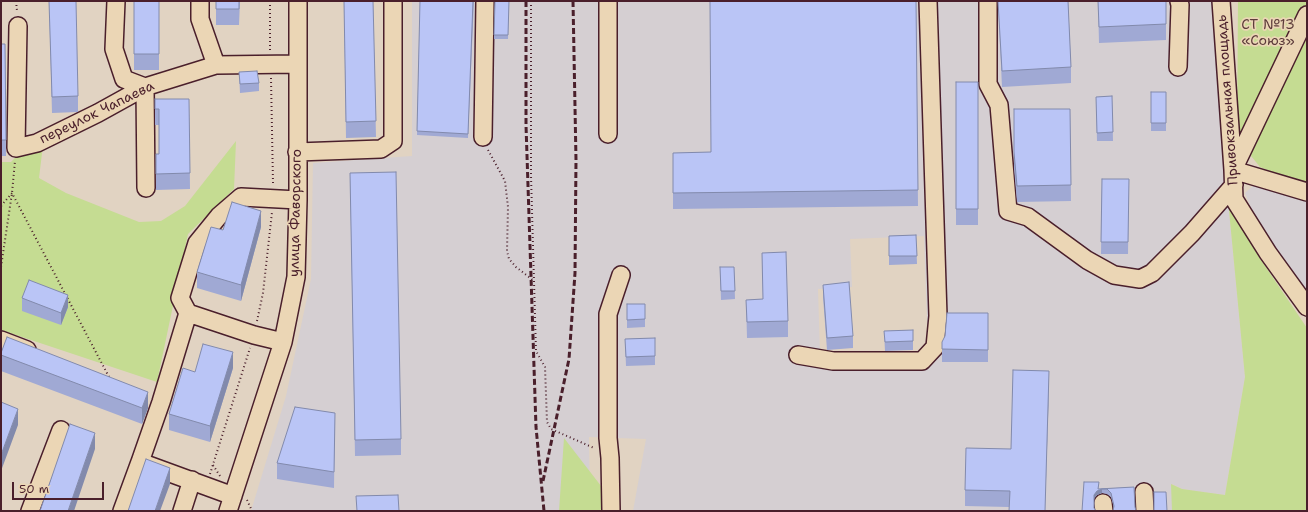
<!DOCTYPE html>
<html>
<head>
<meta charset="utf-8">
<style>
	body { margin:0 }
	#map { position:relative; width:1308px; height:512px; overflow:hidden; background:#e1d3c2; font-family:"Shantell Sans",sans-serif }
	canvas { display:block }
	.frame { position:absolute; inset:0; border:2px solid #4a1f2b; pointer-events:none }
	.scale { position:absolute; left:12px; top:482px; width:92px; height:18px; box-sizing:border-box; border:2px solid #4a1f2b; border-top:0; padding-left:5px; font-size:12px; line-height:14px; white-space:nowrap; color:#4a1f2b; -webkit-text-stroke:3px #ebd6b5; paint-order:stroke }
</style>
</head>
<body>
<div id="map">
<canvas width="1308" height="512"></canvas>
<div class="frame"></div>
<div class="scale">50 m</div>
</div>
<script>
const c = document.querySelector('canvas').getContext('2d');
c.lineJoin = 'round';
function fill(path, color) { c.fillStyle = color; c.fill(path, 'evenodd'); }
const poly = rows => new Path2D(rows.map(r => 'M' + r).join(''));
function trace(path, color, width, dash) { c.strokeStyle = color; c.lineWidth = width; c.lineCap = dash ? 'butt' : 'round'; c.setLineDash(dash || []); c.stroke(path); }
function label(font, color, halo, rows, align = 'center') {
  c.font = font + ' "Shantell Sans",sans-serif'; c.lineWidth = 3.5; c.setLineDash([]); c.textBaseline = 'middle'; c.strokeStyle = halo; c.fillStyle = color; for (const [text, x, y, turn = 0] of rows) {
    c.save(); c.translate(x, y); c.rotate((+turn || 0) * Math.PI / 180); c.textAlign = isNaN(turn) ? turn : align; if (halo) c.strokeText(text, 0, 0); c.fillText(text, 0, 0); c.restore();
  }
}
const built = poly([
	[412,1,1216,1,1228,200,1245,377,1225,495,1182,489,1172,484,1172,511,633,511,646,439,589,437,590,511,251,511,286,396,311,279,313,163,412,156],
	[924,236,928,351,820,354,818,289,852,287,850,239],
	[1255,184,1307,199,1307,292,1262,236,1245,193]
]);
const green = poly([
	[1238,1,1307,1,1307,186,1260,167,1247,151,1237,147],
	[34,138,43,145,39,178,66,193,139,222,161,221,185,206,236,141,234,189,188,234,157,382,1,330,1,162,11,162],
	[1228,200,1259,257,1307,328,1307,511,1172,511,1171,484,1182,489,1225,495,1245,377],
	[564,438,608,495,607,511,559,511]
]);
const path = poly([
	[16,1,17,11],
	[270,1,270,50],
	[531,1,531,176,536,351,545,367,547,422,551,429,594,448],
	[271,78,273,184],
	[488,150,505,181,508,207,507,251,509,259,516,267,534,281],
	[1,206,12,193,109,377],
	[1,267,12,193,15,161],
	[257,321,263,293,272,212],
	[213,465,220,476],
	[210,474,250,348],
	[247,500,252,511]
]);
const minor = poly([
	[116,1,114,49,124,79,145,87,146,188],
	[200,1,200,19,216,65],
	[988,1,988,84,999,105,1008,211,1028,217,1087,260,1114,275,1140,279,1152,273,1192,233,1234,185],
	[1221,1,1233,170,1234,199,1268,253,1307,307],
	[1307,15,1233,170,1307,192],
	[18,26,16,148,37,143,98,113,145,87,216,65,297,64],
	[1178,67,1180,5,1179,1],
	[608,134,608,1],
	[483,137,485,1],
	[297,152,381,149,393,141,393,1],
	[188,313,254,335,283,342],
	[1,340,27,350],
	[798,355,833,361,922,361,935,347,938,316,928,1],
	[140,462,161,402,188,313,180,298,197,243,219,216,241,197,298,200],
	[1144,492,1145,511],
	[1103,503,1104,511],
	[30,511,61,430],
	[122,511,140,462,233,496],
	[182,511,192,480],
	[228,511,283,342,296,277,298,200,298,1],
	[611,511,610,458,608,438,608,314,621,275]
]);
const rail = poly([
	[526,1,526,125,536,427,544,511],
	[543,481,569,359,575,273,576,160,573,1]
]);
const wall = poly([
	[49,1,78,96,78,112,52,113],
	[134,1,159,1,159,70,134,70],
	[216,1,240,1,239,25,216,25],
	[344,1,373,1,376,137,346,138],
	[420,1,474,1,468,138,417,135],
	[495,1,509,1,508,39,494,39],
	[916,1,918,206,673,209,673,153,711,152],
	[998,1,1068,1,1071,67,1071,83,1002,87],
	[1098,1,1166,1,1166,40,1099,43],
	[1,44,5,44,6,156,1,156],
	[239,72,259,83,259,91,240,93],
	[956,82,978,82,978,225,956,225],
	[1151,92,1166,92,1166,131,1151,131],
	[1112,96,1113,141,1097,141,1096,97],
	[155,99,189,99,190,189,156,190,156,154,159,154,159,125,155,125],
	[1014,109,1070,109,1071,201,1017,202,1014,168],
	[350,173,401,439,401,455,355,456],
	[1102,179,1129,179,1128,254,1101,254],
	[261,227,241,301,197,288,197,272],
	[916,235,917,264,889,265,889,236],
	[762,253,788,321,788,337,747,338,746,300,763,299],
	[720,267,734,267,735,299,721,300],
	[823,285,853,336,853,348,827,350,823,297],
	[22,298,68,307,61,325,22,311],
	[627,304,645,304,645,327,627,328],
	[988,313,988,362,942,362,942,342],
	[913,330,913,350,885,351,884,331],
	[655,338,655,365,626,366,625,339],
	[1,353,148,408,142,424,1,371],
	[233,368,210,442,169,430,169,414,195,372],
	[1049,387,1009,507,965,506,965,490,1011,449],
	[335,413,334,488,277,479,277,463],
	[1134,487,1114,508,1111,497,1107,494,1102,493,1097,495,1082,511,1098,489]
]);
const shadedWall = poly([
	[261,211,261,227,241,301,241,285],
	[68,295,68,307,61,325,61,313],
	[233,352,233,368,210,442,210,426],
	[1049,371,1049,387,1045,511],
	[148,392,148,408,142,424,142,408],
	[18,409,18,425,1,471,1,455],
	[95,433,95,449,74,511,68,511],
	[170,468,170,484,160,511,155,511],
	[1099,482,1098,490,1102,489,1102,493,1097,495,1094,499,1094,495]
]);
const building = poly([
	[49,1,76,1,78,96,52,97,49,1],
	[134,1,159,1,159,54,134,54,134,1],
	[216,1,239,1,239,9,216,9,216,1],
	[344,1,373,1,376,121,346,122,344,1],
	[420,1,473,1,468,134,417,131,420,1],
	[495,1,509,1,508,35,494,35,495,1],
	[710,1,916,1,918,190,673,193,673,153,711,152,710,1],
	[998,1,1068,1,1071,67,1002,71,998,1],
	[1098,1,1166,1,1166,24,1099,27,1098,1],
	[1,44,5,44,6,140,1,140,1,44],
	[257,71,259,83,240,84,239,72,257,71],
	[956,82,978,82,978,209,956,209,956,82],
	[1151,92,1166,92,1166,123,1151,123,1151,92],
	[1112,96,1113,132,1097,133,1096,97,1112,96],
	[155,99,189,99,190,173,156,174,156,154,159,154,159,109,155,109,155,99],
	[1014,109,1070,109,1071,185,1017,186,1014,152,1014,109],
	[396,172,401,439,355,440,350,173,396,172],
	[1102,179,1129,179,1128,242,1101,242,1102,179],
	[232,202,261,211,241,285,197,272,211,227,223,230,232,202],
	[916,235,917,256,889,256,889,236,916,235],
	[786,252,788,321,747,322,746,300,763,299,762,253,786,252],
	[720,267,734,267,735,291,721,291,720,267],
	[29,280,68,295,61,313,22,298,29,280],
	[849,282,853,336,827,338,823,285,849,282],
	[627,304,645,304,645,319,627,320,627,304],
	[947,313,988,313,988,350,942,349,942,342,945,336,947,313],
	[913,330,913,341,885,342,884,331,913,330],
	[7,337,148,392,142,408,1,355,1,353,7,337],
	[655,338,655,356,626,357,625,339,655,338],
	[203,344,233,352,210,426,169,414,183,368,195,372,203,344],
	[1013,370,1049,371,1045,511,1009,511,1010,491,965,490,966,448,1011,449,1013,370],
	[1,402,18,409,1,455,1,402],
	[295,407,335,413,334,472,277,463,295,407],
	[70,424,95,433,68,511,40,511,70,424],
	[146,459,170,468,155,511,128,511,146,459],
	[1084,482,1099,482,1098,489,1134,487,1135,507,1136,511,1113,511,1114,506,1111,493,1107,489,1102,489,1097,491,1094,495,1094,508,1096,511,1082,511,1084,482],
	[1154,492,1166,492,1167,511,1154,511,1154,492],
	[398,495,399,511,357,511,356,496,398,495]
]);
const parkNames = [
	["СТ №13",1268,25],
	["«Союз»",1268,41]
];
const streetNames = [
	["Привокзальная площадь",1228,100,-94],
	["переулок Чапаева",97,113,-26],
	["улица Фаворского",296,213,-89]
];
fill(built, '#d5cfd2');
fill(green, '#c5dc92');
trace(minor, '#4a1f2b', 20);
trace(path, '#4a1f2b', 2, [1, 3]);
trace(minor, '#ebd6b5', 17);
trace(rail, '#4a1f2b', 3, [6, 3]);
fill(wall, '#a0a9d4');
fill(shadedWall, '#828aac');
fill(building, '#bac5f6');
trace(building, '#828aac', 1);
label('14px', '#5c3b3a', '#ebd6b5', parkNames);
label('14px', '#4a1f2b', '#ebd6b5', streetNames);
</script>
</body>
</html>
